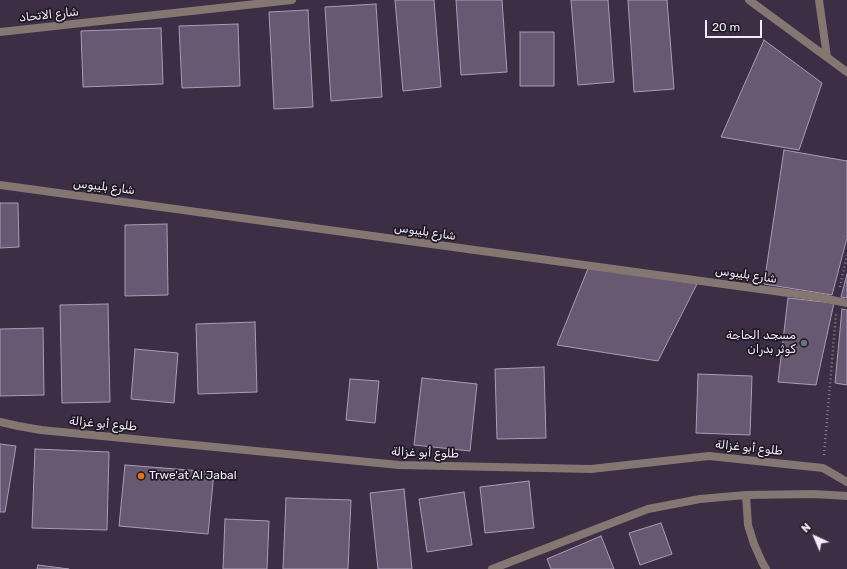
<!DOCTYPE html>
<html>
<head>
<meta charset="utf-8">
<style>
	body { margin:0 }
	#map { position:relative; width:847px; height:569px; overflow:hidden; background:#3c2e45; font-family:Rubik,sans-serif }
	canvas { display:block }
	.north { position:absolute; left:795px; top:517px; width:40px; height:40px; -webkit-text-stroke:3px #1f1924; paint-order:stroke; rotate:316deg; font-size:11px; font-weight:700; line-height:16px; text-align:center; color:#f3eafa }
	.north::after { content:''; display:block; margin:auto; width:14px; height:18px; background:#f3eafa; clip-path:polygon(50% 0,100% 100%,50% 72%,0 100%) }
	.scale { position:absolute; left:705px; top:20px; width:57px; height:18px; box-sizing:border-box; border:2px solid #f3eafa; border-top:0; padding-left:5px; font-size:12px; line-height:14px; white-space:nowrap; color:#f3eafa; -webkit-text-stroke:3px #1f1924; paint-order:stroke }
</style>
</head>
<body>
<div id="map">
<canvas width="847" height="569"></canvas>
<div class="north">N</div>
<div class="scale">20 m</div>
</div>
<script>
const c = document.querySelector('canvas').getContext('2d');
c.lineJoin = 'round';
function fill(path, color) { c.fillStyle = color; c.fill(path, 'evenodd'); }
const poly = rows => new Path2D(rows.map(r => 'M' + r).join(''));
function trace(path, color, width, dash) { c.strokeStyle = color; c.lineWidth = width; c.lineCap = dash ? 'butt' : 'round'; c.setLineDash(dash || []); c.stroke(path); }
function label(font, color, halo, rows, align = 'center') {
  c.font = font + ' Rubik,Vazirmatn,sans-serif'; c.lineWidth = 3.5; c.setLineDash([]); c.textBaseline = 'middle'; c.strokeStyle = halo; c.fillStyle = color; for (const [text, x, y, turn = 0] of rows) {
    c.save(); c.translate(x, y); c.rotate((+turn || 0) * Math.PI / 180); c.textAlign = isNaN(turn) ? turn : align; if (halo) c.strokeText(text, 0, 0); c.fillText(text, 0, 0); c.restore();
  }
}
const building = poly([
	[395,0,434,0,441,87,403,91,395,0],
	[456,0,502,0,507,72,461,75,456,0],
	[571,0,608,0,614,82,578,85,571,0],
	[628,0,667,0,674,89,634,92,628,0],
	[376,4,382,97,331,101,325,7,376,4],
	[308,10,313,107,274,109,269,12,308,10],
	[238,24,240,86,182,88,179,26,238,24],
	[161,28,163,84,83,87,81,31,161,28],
	[520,32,554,32,554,86,520,86,520,32],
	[764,40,822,83,799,150,721,137,764,40],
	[784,150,847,161,847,238,832,295,764,284,784,150],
	[0,203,18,203,19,247,0,248,0,203],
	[167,224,168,295,125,296,125,225,167,224],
	[589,266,697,284,658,361,557,345,589,266],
	[847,274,847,298,841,297,847,274],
	[788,298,834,303,816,385,778,382,788,298],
	[108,304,110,402,62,403,60,305,108,304],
	[842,309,847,310,847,385,835,383,842,309],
	[255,322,257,392,198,394,196,324,255,322],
	[43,328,44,395,0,396,0,329,43,328],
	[135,349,178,353,174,403,131,399,135,349],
	[544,367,546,438,497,439,495,369,544,367],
	[698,374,752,376,750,435,696,433,698,374],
	[422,378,477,384,470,451,414,445,422,378],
	[350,379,379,381,375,423,346,420,350,379],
	[0,444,16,446,5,512,0,512,0,444],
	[35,449,109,452,107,530,32,528,35,449],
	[125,465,214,472,208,534,119,526,125,465],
	[529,481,534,528,485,533,480,487,529,481],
	[404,489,412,569,378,569,370,493,404,489],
	[464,492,472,545,427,552,419,499,464,492],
	[286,498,351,500,348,569,283,569,286,498],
	[225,519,269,521,267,569,223,569,225,519],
	[661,523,672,554,640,565,629,533,661,523],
	[601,536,614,569,551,569,547,559,601,536],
	[38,565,69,569,37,569,38,565]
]);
const path = poly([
	[840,287,847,255],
	[824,455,836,314]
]);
const street = poly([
	[749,0,847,72],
	[819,0,827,57],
	[0,32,292,0],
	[0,185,818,297,847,303],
	[0,422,18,426,41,430,399,465,591,469,709,456,823,468,847,482],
	[746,495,748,525,754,544,762,562,766,569],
	[492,569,648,509,700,499,746,495,814,494,847,496]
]);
const markers = [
	[804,343,4,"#6b7280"],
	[141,476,4,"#e8710a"]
];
const streetNames = [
	["شارع الاتحاد",49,15,-6],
	["شارع بليبوس",104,187,7],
	["شارع بليبوس",425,232,8],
	["شارع بليبوس",746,275,8],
	["طلوع أبو غزالة",103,424,5],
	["طلوع أبو غزالة",749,448,6],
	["طلوع أبو غزالة",425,453,2]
];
const poiNames = [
	["مسجد الحاجة",796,336],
	["كوثر بدران",796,350],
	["Trwe'at Al Jabal",149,476,"left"]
];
fill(building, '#685973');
trace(building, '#ab9bb7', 1);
trace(path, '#887c90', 2.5, [1, 3]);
trace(street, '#847670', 8);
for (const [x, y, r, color] of markers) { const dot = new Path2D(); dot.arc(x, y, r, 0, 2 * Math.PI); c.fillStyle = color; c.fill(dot); trace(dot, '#1f1924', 1.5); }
label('12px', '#f3eafa', '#1f1924', streetNames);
label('12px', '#f3eafa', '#1f1924', poiNames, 'right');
</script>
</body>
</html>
